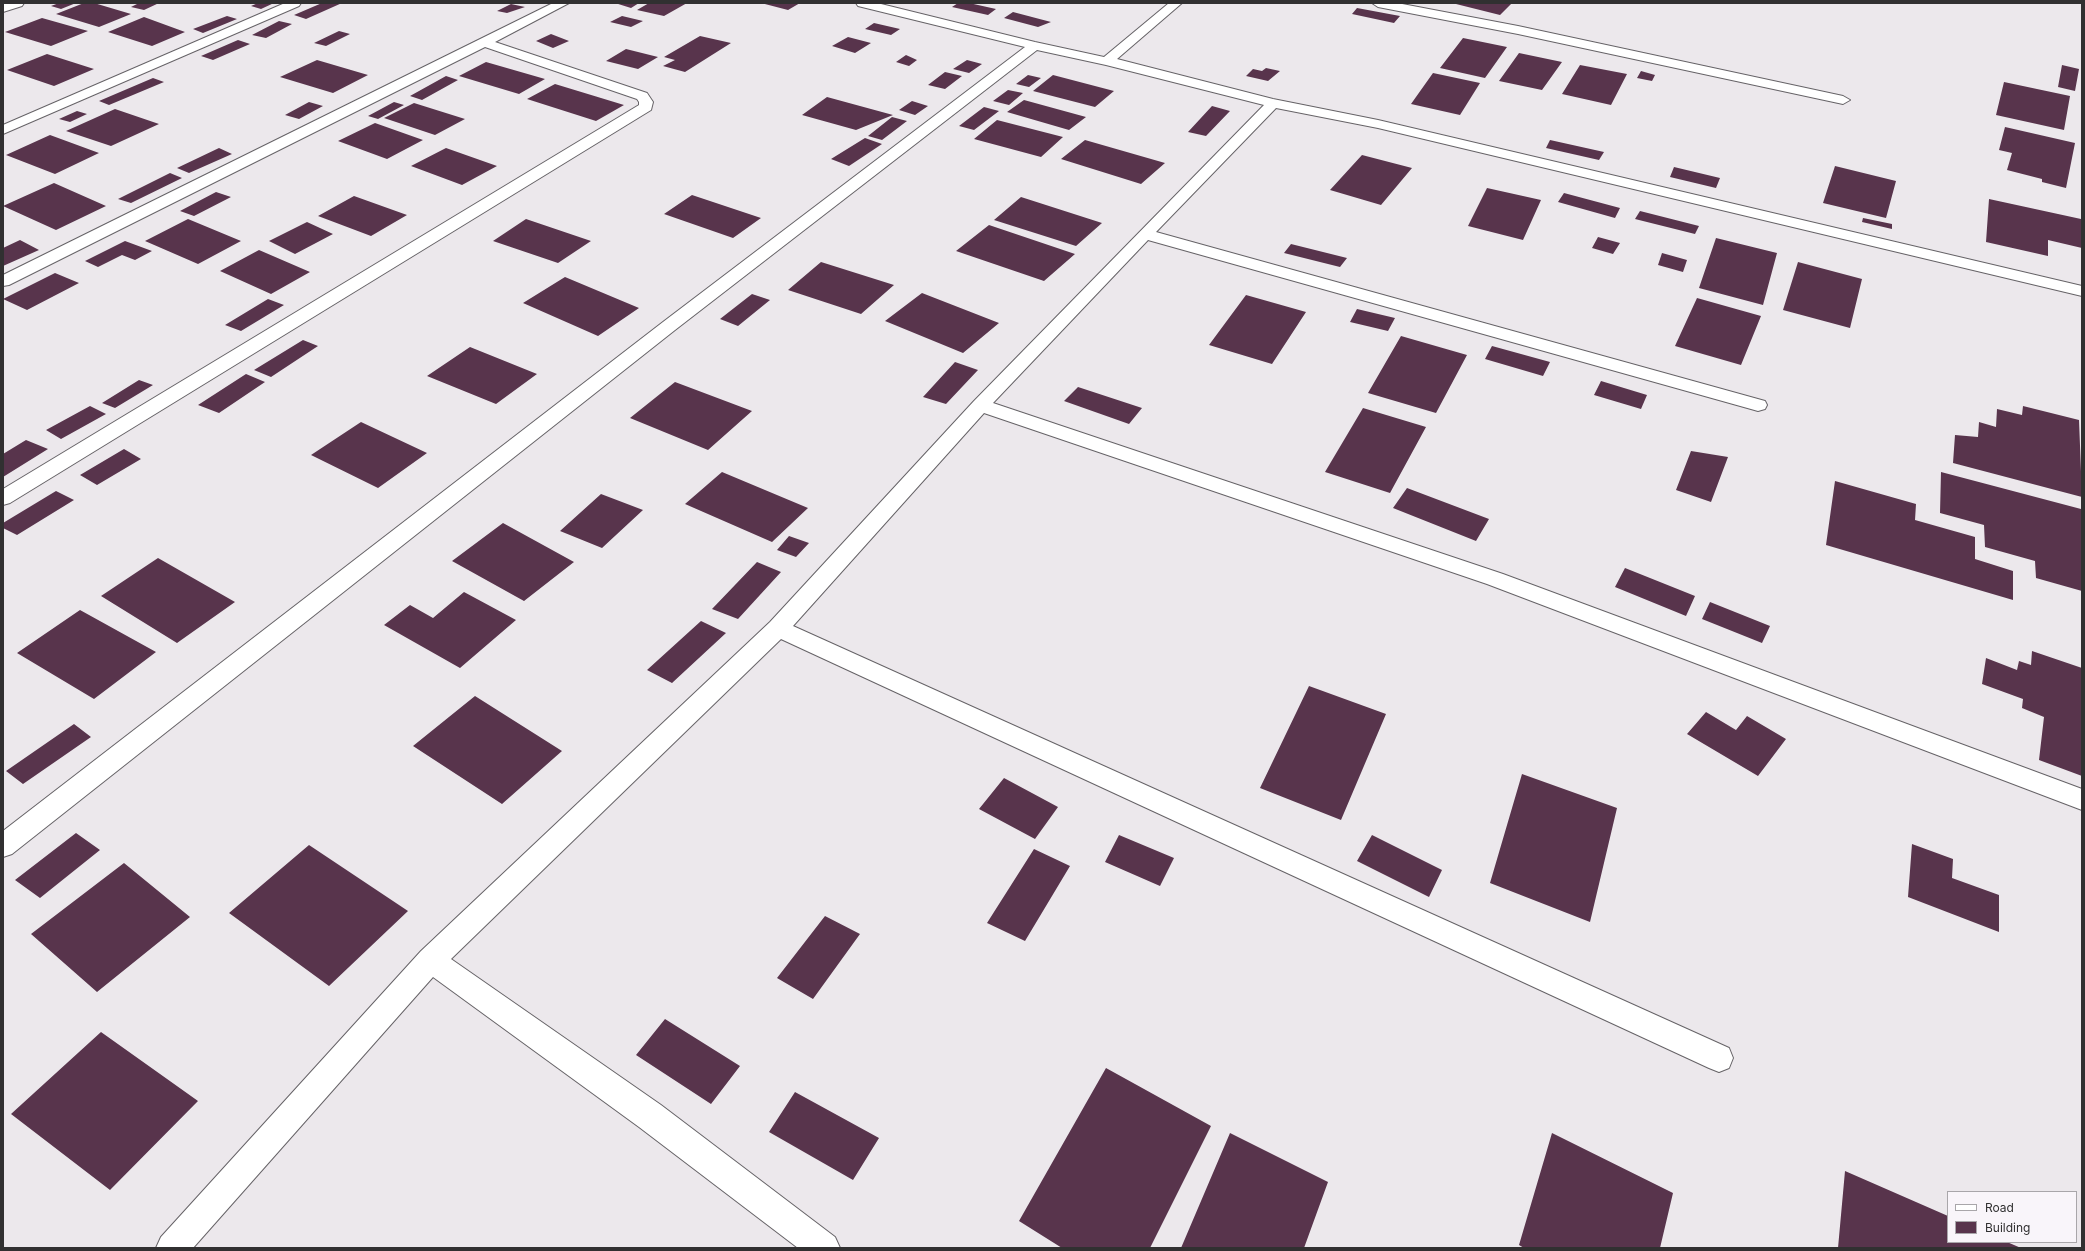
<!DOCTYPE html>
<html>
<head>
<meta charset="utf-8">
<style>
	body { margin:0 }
	#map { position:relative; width:2085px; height:1251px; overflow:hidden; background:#ece8ec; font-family:Inter,sans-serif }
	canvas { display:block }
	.frame { position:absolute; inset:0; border:4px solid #313031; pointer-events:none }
	.legend { position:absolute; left:1947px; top:1191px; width:130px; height:52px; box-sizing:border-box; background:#f9f5fa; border:1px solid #a9a6aa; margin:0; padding:5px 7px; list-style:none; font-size:12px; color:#313031 }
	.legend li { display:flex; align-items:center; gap:8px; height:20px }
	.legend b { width:20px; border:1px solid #a9a6aa }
</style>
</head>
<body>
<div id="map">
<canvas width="2085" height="1251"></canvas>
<div class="frame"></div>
<ul class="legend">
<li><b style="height:5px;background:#fff"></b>Road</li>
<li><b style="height:11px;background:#58344c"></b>Building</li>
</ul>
</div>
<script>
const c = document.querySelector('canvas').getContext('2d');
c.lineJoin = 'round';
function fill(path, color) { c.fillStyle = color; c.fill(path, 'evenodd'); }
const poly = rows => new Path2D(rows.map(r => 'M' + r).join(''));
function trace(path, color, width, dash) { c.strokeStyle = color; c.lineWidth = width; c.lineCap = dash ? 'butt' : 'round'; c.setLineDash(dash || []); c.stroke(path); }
const building = poly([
	[59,3,76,3,61,9,51,6],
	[84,3,94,3,131,14,99,27,56,14],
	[139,3,159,3,144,10,131,7],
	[258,3,274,3,261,9,251,6],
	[322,3,342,3,306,19,294,15],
	[615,3,639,3,631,8],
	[649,3,687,3,664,16,637,10],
	[761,3,800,3,788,10],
	[958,3,969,3,996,9,988,15,952,7],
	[1452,3,1512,3,1500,15],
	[511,4,525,7,507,13,497,11],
	[1357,8,1400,16,1394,23,1352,14],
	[1013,12,1051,22,1038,27,1004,18],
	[227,16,237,19,203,33,193,29],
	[622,16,643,21,631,27,610,22],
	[144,17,185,32,152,46,108,32],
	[42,18,88,31,51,46,5,32],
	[279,21,292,24,266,38,252,35],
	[874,23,900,29,891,35,865,29],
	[339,31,350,34,326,46,314,43],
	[551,34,569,41,553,48,536,41],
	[700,36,731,43,685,72,663,66,675,60,664,57],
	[848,37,871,43,855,53,832,46],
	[1463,38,1507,47,1485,78,1440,68],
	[238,40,250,44,213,60,201,56],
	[626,49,658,57,638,69,606,61],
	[1519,53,1562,62,1542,90,1499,81],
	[47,54,94,69,54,86,7,70],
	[906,55,917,60,909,66,896,62],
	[317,60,368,75,333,93,280,77],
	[967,60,982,64,969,73,953,69],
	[486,62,545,79,519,94,459,76],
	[1580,65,1627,74,1611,105,1562,94],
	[2062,65,2079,69,2075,91,2058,87],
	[1266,68,1280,71,1268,81,1246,76,1253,69,1262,71],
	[1641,71,1655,75,1652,81,1637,78],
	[945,72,962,76,945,89,928,85],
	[1433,73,1480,83,1460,115,1411,104],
	[1028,75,1041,78,1029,87,1016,84],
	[1053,75,1114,91,1095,107,1033,91],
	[446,76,458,80,422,100,410,96],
	[153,78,164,82,109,105,99,101],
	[2004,82,2070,96,2064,130,1996,115],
	[555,84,624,105,596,121,527,99],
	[1008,90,1023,93,1009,105,993,101],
	[827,97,893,115,856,130,802,115],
	[1024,100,1086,117,1069,130,1007,112],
	[912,101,928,106,915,115,899,110],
	[309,102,323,106,299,119,285,115],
	[394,102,404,105,378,119,368,116],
	[414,103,465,119,435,135,384,118],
	[1212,106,1230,111,1206,136,1188,132],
	[984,107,999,111,974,130,959,126],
	[115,109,159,124,111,146,66,131],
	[77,111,87,114,70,122,59,119],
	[892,117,907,121,882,140,868,136],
	[997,120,1063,137,1041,157,974,139],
	[375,123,423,140,387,159,338,141],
	[2005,127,2075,143,2066,188,2042,182,2042,179,2007,170,2012,153,1999,150],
	[50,135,99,153,55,174,6,155],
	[865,138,882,144,849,166,831,159],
	[1085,140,1165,163,1141,184,1061,159],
	[1550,140,1604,152,1599,160,1546,148],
	[219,148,232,154,189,173,177,168],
	[446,148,497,166,462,185,411,166],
	[1362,155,1412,168,1381,205,1330,190],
	[1835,166,1896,181,1886,218,1823,203],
	[1674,167,1720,178,1716,188,1670,177],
	[170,173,182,178,131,203,118,199],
	[54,183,106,206,56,230,3,206],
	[1487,188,1541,200,1523,240,1468,226],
	[216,192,231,197,194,216,180,211],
	[1564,193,1620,208,1615,218,1558,202],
	[692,195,761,218,733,238,664,214],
	[354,196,407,215,371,236,318,216],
	[1021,197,1102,223,1076,246,994,220],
	[1989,199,2081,219,2082,248,2048,240,2048,256,1986,242],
	[1640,211,1699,226,1695,234,1635,219],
	[1863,218,1892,224,1892,229,1862,222],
	[188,219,241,241,198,264,145,241],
	[526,219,591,241,558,263,493,241],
	[307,222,333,234,295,254,269,241],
	[989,225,1075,254,1044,281,956,251],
	[1598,237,1620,243,1613,254,1592,248],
	[1716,238,1777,253,1763,305,1699,288],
	[20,240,39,250,3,266,3,248],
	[125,241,152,251,135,260,122,255,98,267,85,261],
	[1291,244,1347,258,1340,267,1284,253],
	[259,250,310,272,271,294,220,271],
	[1662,253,1687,260,1683,272,1658,265],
	[821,262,894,285,861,314,788,290],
	[1798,262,1862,279,1850,328,1783,310],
	[55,273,79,283,27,310,3,299],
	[565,277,639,308,598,336,523,303],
	[922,293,999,323,963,353,885,321],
	[752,294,770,300,738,326,720,319],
	[1246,295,1306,312,1272,364,1209,345],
	[1697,298,1761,316,1741,365,1675,346],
	[268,299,284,305,241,331,225,325],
	[1357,309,1395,318,1388,331,1350,322],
	[1401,336,1467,355,1436,413,1368,393],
	[303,340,318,346,271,377,254,370],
	[1492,346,1550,362,1543,376,1485,359],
	[470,347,537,374,496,404,427,376],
	[955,362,978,370,946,404,923,397],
	[246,374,265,382,219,413,198,405],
	[139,380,153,385,115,408,102,403],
	[1601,381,1647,395,1641,409,1594,395],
	[675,382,752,411,708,450,630,418],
	[1078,387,1142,408,1129,424,1064,401],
	[90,406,106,414,61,439,46,430],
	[2023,406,2079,420,2082,497,1953,463,1955,435,1978,437,1979,422,1996,427,1997,409,2022,415],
	[1363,408,1426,427,1390,493,1325,472],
	[361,422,427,453,378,488,311,455],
	[26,440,48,449,3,477,3,454],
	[124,449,141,459,97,485,80,475],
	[1691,451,1728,457,1711,502,1676,490],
	[722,472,808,508,772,542,685,504],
	[1941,472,2081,509,2082,591,2036,578,2035,561,1985,547,1984,525,1940,513],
	[1835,481,1916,504,1915,520,1975,537,1975,559,2013,571,2013,600,1826,545],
	[1407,488,1489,519,1476,541,1393,508],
	[56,491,74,500,17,535,3,528,3,523],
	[601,494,643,510,602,548,560,531],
	[503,523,574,562,524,601,452,561],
	[789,536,809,543,796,557,777,550],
	[158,558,235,602,177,643,101,596],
	[757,562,781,572,738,619,712,609],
	[1625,568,1695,596,1686,616,1615,587],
	[464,592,516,620,460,668,384,625,410,605,433,618],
	[1710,602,1770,626,1762,643,1702,619],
	[80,610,156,652,94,699,17,653],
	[701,621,726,633,672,683,647,670],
	[2032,651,2082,668,2082,776,2039,760,2044,717,2022,708,2023,699,1982,684,1986,658,2017,670,2019,661,2031,665],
	[1309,686,1386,714,1341,820,1260,788],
	[475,696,562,751,502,804,413,746],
	[1706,712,1736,730,1747,716,1786,739,1758,776,1687,734],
	[74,724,91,737,23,784,6,771],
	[1522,774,1617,808,1590,922,1490,883],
	[1004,778,1058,807,1035,839,979,809],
	[76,833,100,850,40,898,15,880],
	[1119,835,1174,858,1160,886,1105,862],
	[1372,835,1442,870,1429,897,1357,861],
	[1912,844,1953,859,1952,878,1999,895,1999,932,1908,897],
	[309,845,408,911,329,986,229,913],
	[1034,849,1070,866,1025,941,987,923],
	[124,863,190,917,97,992,31,934],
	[825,916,860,934,813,999,777,978],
	[665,1019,740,1066,711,1104,636,1055],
	[101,1032,198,1101,110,1190,11,1114],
	[1106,1068,1211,1126,1150,1248,1062,1248,1019,1221],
	[795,1092,879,1138,853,1180,769,1132],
	[1230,1133,1328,1182,1304,1248,1181,1248],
	[1552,1133,1673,1193,1660,1248,1524,1248,1519,1245],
	[1845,1171,1948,1216,1948,1242,2007,1242,2021,1248,1838,1248]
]);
const minor = poly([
	[6,3,24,3,22,6,3,12,3,4,6,3],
	[285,3,301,3,299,6,3,134,3,125,285,3],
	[553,3,569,3,495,42,647,93,653,102,651,110,10,503,3,505,3,489,639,105,639,102,637,99,485,47,9,285,3,286,3,275,553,3],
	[856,3,877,3,1035,42,1104,57,1169,3,1182,3,1117,59,1273,99,1378,120,2082,286,2082,296,1378,128,1276,108,1156,232,1765,401,1767,405,1765,409,1758,411,1751,409,1148,240,993,403,1503,574,2082,789,2082,810,1487,584,984,413,793,626,1729,1048,1733,1058,1729,1068,1719,1072,1709,1068,781,639,451,959,661,1105,835,1237,840,1248,798,1248,639,1127,433,977,193,1248,156,1248,161,1237,421,951,770,622,974,401,1264,105,1106,65,1037,50,675,330,12,854,3,857,3,831,663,322,1025,47,858,6,856,3],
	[1372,3,1397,3,1518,26,1843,96,1850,100,1843,104,1518,34,1378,7,1372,3]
]);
fill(building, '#58344c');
trace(minor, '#666367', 2);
fill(minor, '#fff');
</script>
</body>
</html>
